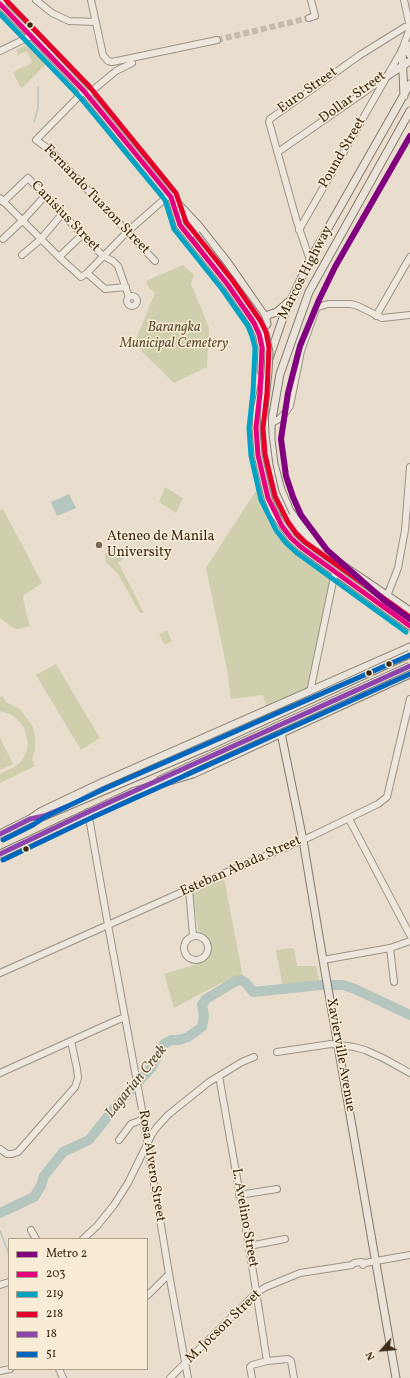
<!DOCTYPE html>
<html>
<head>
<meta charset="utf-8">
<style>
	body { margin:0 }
	#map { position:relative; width:410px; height:1378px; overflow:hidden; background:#e9decd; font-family:Vollkorn,serif }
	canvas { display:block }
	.legend { position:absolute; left:8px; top:1238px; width:140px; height:132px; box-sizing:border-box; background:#f9ecd6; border:1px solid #ad9e88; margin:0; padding:5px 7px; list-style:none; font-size:12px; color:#3b2a14 }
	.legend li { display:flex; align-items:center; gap:8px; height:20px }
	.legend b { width:20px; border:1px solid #ad9e88 }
	.north { position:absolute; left:362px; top:1330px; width:40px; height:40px; -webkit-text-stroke:3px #f9ecd6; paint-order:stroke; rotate:243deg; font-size:11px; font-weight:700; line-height:16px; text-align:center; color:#3b2a14 }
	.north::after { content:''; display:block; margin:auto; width:14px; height:18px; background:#3b2a14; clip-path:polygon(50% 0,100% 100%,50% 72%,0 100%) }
</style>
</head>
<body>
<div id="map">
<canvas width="410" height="1378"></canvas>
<ul class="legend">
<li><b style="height:5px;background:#800080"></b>Metro 2</li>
<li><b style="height:5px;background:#e5007d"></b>203</li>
<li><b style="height:5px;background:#03a3c5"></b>219</li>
<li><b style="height:5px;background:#e4002b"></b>218</li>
<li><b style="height:5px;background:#8e44ad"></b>18</li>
<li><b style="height:5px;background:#0065bd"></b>51</li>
</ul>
<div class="north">N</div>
</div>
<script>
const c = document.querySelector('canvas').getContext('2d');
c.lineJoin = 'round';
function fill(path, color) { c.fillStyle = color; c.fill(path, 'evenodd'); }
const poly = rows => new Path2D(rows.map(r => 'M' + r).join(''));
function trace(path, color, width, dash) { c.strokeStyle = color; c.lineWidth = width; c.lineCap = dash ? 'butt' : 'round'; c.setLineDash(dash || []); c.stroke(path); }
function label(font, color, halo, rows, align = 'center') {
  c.font = font + ' Vollkorn,serif'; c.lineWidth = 3; c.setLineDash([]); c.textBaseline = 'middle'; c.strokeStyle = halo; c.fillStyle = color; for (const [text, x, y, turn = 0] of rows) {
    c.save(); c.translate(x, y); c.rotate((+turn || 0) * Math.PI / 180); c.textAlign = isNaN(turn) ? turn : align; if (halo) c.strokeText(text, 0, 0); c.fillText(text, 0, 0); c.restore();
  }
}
const green = poly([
	[27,45,46,64,21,89,13,72,32,63,27,51,18,55,16,50],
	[183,265,194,275,191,284,209,327,207,367,174,383,134,344,155,293,149,288,146,281],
	[165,487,183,498,176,513,159,502],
	[257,489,266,517,282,538,298,553,299,558,332,579,309,688,266,706,263,695,231,699,228,675,206,568],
	[3,509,42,583,24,595,23,599,30,626,19,629,13,628,0,618,0,510],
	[108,550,114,550,122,557,123,560,118,562,144,613,140,613,118,574,106,562,105,554],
	[167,630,172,641,165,645,159,634],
	[56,664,100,738,81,750,36,675],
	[3,696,6,702,20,709,33,727,35,735,35,749,32,760,35,766,0,783,0,774,16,766,23,759,26,752,28,743,24,728,19,721,12,715,0,711,0,697],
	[0,738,13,764,0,770],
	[224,878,243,977,221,983,174,1008,164,974,201,963,207,958,210,950,209,942,206,937,198,931,193,893],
	[294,948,297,966,316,966,320,983,283,988,276,950]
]);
const water = poly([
	[69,494,76,508,57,516,51,502]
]);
const stream = poly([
	[34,122,38,108,38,87],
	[0,1231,9,1254]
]);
const river = poly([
	[332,985,343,985,355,989,410,1015],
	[0,1213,34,1197,41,1186,44,1176,56,1161,63,1152,89,1140,117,1105,151,1068,164,1044,171,1040,179,1040,188,1037,202,1027,204,1016,202,1005,206,999,236,981,241,980,246,983,253,992,321,985]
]);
const minorTunnel = poly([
	[217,40,309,18]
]);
const minor = poly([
	[36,0,52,13,69,21,96,22],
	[91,0,103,55,108,61,112,62,217,40],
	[404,0,410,27],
	[1,5,5,0],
	[309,18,315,16,311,0],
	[0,51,31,36],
	[84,91,36,140,50,150,155,261],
	[87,95,116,71,132,63],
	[278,152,386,77],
	[0,198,59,257,81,277,87,273,127,232,169,195],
	[3,202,28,178,103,256,113,261,118,266,129,297],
	[299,230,402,50,410,28],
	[3,239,23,220,45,196],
	[22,255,41,239,62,214],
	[59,257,82,235],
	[310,260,297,222,269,122,270,119,360,55,405,27,410,28],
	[87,273,105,289,126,287],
	'127 301a5 5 0 1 1 10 0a5 5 0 1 1-10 0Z',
	[376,316,410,257],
	[272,423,279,419,285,413,290,406,301,351,316,309,318,307,328,304,351,304,358,306,382,318,410,315],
	[387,596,398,568,405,530,410,467],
	[310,692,335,572],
	[88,812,108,925,141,1104,169,1274,188,1378],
	[349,819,410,935],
	[189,889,193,936],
	'184 948a12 12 0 1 1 24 0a12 12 0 1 1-24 0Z',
	[390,948,394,982],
	[323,960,390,948,410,941],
	[0,973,225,873,312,836,378,804,387,797,410,699],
	[277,1052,331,1044,354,1047,365,1050,383,1058,410,1073],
	[0,1073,113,1022,125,1017],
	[219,1076,249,1246,267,1361],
	[119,1140,131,1124,144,1119],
	[0,1149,7,1154,12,1154,18,1152,75,1087,78,1078,77,1069,71,1041],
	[239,1195,277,1189],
	[31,1230,36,1239],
	[83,1239,97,1226,114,1205,128,1183,152,1134,157,1127,168,1115,209,1082,242,1062,254,1057],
	[249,1246,285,1239],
	[363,1265,365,1263,410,1255],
	[0,1285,9,1282],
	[147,1296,169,1274],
	[59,1369,63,1378],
	[0,1371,10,1369],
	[170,1378,256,1293,266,1287,300,1273,352,1265,354,1263,361,1262,365,1263],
	[252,1378,250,1367,252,1365,267,1361,288,1359,291,1361,294,1378]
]);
const major = poly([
	[0,4,37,41,84,91,164,189,198,225,228,263,266,318,267,324,264,327,259,327,254,323],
	[410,45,408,51,410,55],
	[402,50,404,96],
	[387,76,410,61],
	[410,84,310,260,284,315,266,367,257,410,256,428,258,455,268,498,274,513,291,538,301,547,410,626],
	[410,111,309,292,280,374,271,425,271,440,274,464,281,490,290,511,301,526,318,547,330,557,410,611],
	[172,199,180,225,228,285,254,323,259,334,262,347,261,371],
	[183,214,196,234],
	[265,316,277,312,288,302],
	[286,516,295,530,314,546],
	[281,733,303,840,323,960,396,1378],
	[160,780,214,755],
	[132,792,193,774,410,674],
	[30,819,44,816,209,746],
	[0,834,30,819,42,811,101,783,410,647],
	[0,854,135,791]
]);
const majorBridge = poly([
	[196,234,257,316,265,334,269,352,268,372,264,408,265,435,269,465,275,492,286,516],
	[209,746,410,654],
	[214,755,410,666]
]);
const bus1 = poly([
	[0,4,84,91,171,197,180,225,228,285,254,323,259,334,262,347,260,393,256,428,258,455,268,498,282,526,291,538,301,547,410,626]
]);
const bus2 = poly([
	[0,14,79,96,165,200,174,229,222,289,248,326,252,336,255,348,253,392,249,428,251,456,261,500,276,530,286,543,297,553,406,632]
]);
const bus3 = poly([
	[6,0,89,86,176,193,186,222,233,281,260,320,266,332,269,347,267,393,263,428,265,454,275,496,288,522,296,533,305,542,410,617]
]);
const bus4 = poly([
	[0,834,30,819,44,816,66,807],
	[0,854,88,812,410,666]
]);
const bus5 = poly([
	[3,840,33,825,45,817,104,789,410,655],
	[3,860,91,818,410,674]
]);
const metro1 = poly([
	[410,136,335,267,319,300,300,346,288,393,281,439,286,476,293,497,301,515,327,550,385,601,410,619]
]);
const markers = [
	[30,25,3.5,"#3b2a14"],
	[99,545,4,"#786955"],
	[389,664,3.5,"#3b2a14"],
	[369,673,3.5,"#3b2a14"],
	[26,849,3.5,"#3b2a14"]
];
const streetNames = [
	["Euro Street",308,91,-35],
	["Dollar Street",353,98,-36],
	["Pound Street",343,153,-60],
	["Fernando Tuazon Street",96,200,46],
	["Canisius Street",65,217,46],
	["Marcos Highway",306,273,-63],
	["Esteban Abada Street",241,867,-24],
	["Xavierville Avenue",340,1055,80],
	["Rosa Alvero Street",151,1166,81],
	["L. Avelino Street",244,1218,80],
	["M. Jocson Street",224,1327,-44]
];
const parkNames = [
	["Barangka",174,328],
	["Municipal Cemetery",174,344]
];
const poiNames = [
	["Ateneo de Manila",107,537],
	["University",107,553]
];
const waterNames = [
	["Lagarian Creek",137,1082,-51]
];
fill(green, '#d0cfad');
fill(water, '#b4c6be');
trace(stream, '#b4c6be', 1.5);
trace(river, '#b4c6be', 10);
trace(minorTunnel, '#c6baa8', 6, [6, 3]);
trace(minor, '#9b9387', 8);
trace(major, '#827a6e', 9);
trace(minor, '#ede7de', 6);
trace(major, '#eae3d9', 7);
trace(majorBridge, '#827a6e', 9, []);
trace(majorBridge, '#eae3d9', 7);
trace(bus1, '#e5007d', 5);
trace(bus2, '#03a3c5', 5);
trace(bus3, '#e4002b', 5);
trace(bus4, '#8e44ad', 5);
trace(bus5, '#0065bd', 5);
trace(metro1, '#800080', 6);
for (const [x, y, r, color] of markers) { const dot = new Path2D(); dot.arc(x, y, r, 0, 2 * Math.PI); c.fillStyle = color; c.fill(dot); trace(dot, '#f9ecd6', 1.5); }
label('14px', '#3b2a14', '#f9ecd6', streetNames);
label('italic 14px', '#5b5034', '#f9ecd6', parkNames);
label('14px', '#3b2a14', '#f9ecd6', poiNames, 'left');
label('italic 15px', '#544e3d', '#f9ecd6', waterNames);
</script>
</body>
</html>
